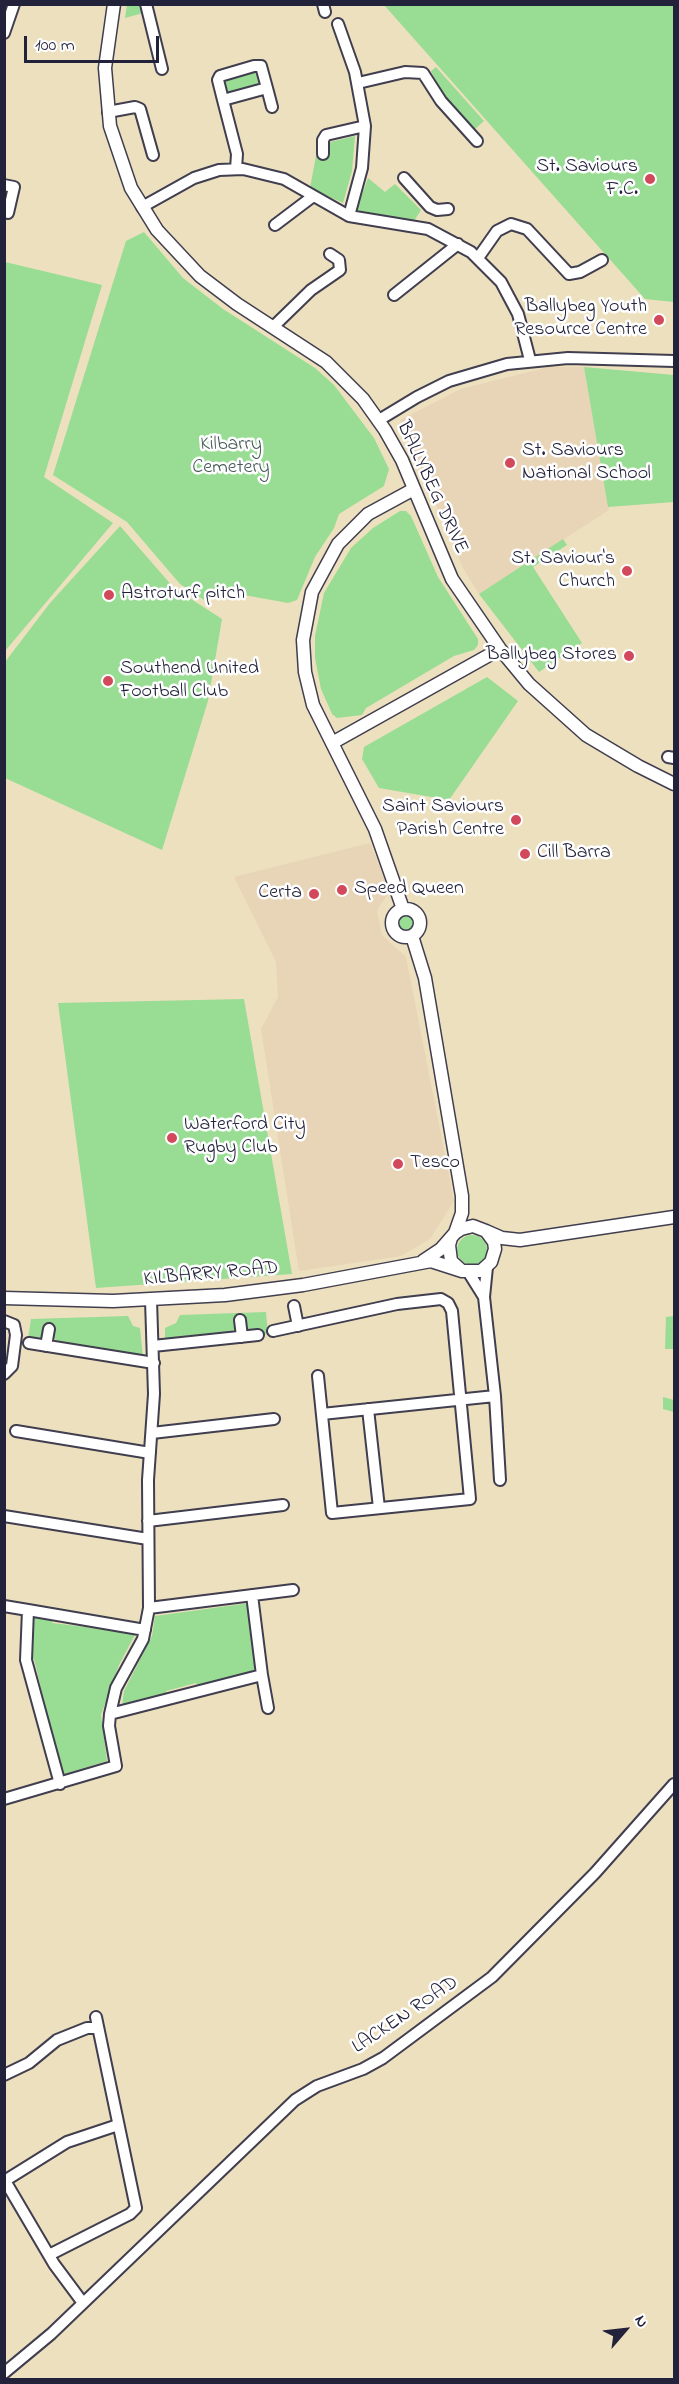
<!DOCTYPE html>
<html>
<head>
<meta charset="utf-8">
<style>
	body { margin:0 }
	#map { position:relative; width:679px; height:2384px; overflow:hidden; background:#ede0be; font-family:"Indie Flower",sans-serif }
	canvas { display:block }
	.frame { position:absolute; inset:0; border:6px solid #22223b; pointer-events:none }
	.north { position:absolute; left:595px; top:2300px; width:60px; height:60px; -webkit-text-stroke:4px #fff; paint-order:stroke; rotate:62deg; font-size:16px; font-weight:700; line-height:24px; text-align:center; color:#22223b }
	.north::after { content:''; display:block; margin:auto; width:21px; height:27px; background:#22223b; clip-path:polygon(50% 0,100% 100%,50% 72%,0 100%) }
	.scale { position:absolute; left:24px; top:36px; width:135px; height:27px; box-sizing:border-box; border:3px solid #22223b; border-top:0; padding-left:8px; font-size:18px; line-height:21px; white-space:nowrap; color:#22223b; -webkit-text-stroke:4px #fff; paint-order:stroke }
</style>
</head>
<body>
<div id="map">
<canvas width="679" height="2384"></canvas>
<div class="frame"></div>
<div class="north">N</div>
<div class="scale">100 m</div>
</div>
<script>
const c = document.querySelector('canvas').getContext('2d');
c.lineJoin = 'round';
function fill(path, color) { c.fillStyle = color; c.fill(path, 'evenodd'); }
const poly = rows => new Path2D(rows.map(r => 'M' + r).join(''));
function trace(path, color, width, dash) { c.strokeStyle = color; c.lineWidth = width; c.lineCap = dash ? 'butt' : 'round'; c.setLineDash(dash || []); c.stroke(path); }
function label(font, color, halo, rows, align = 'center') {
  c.font = font + ' "Indie Flower",sans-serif'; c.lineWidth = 5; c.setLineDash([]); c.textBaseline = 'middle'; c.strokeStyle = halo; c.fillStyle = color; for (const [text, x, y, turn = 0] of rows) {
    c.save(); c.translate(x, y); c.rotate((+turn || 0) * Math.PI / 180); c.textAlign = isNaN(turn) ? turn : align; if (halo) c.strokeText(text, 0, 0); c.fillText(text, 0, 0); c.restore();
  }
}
const built = poly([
	[549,367,584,367,609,510,479,594,463,568,400,420,461,389],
	[370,843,390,891,377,910,382,935,406,957,454,1201,430,1239,401,1256,299,1271,261,1029,278,997,276,962,234,877]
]);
const green = poly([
	[127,5,142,5,143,13,125,18],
	[384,5,674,5,674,302,645,299],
	[436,67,484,121,474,130,449,107,431,71],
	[256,72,259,87,225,96,221,81],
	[355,136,352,171,343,203,310,188,318,145],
	[368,178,385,192,395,184,421,210,414,221,356,211],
	[144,232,183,278,223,309,315,368,334,385,374,438,389,469,384,486,339,514,334,528,315,557,297,600,288,603,211,589,204,600,180,584,127,522,53,475,126,241],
	[5,262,102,285,44,477,113,523,5,651],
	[584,367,674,375,674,502,608,507],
	[400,511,406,511,411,516,438,577,478,639,478,645,474,650,454,656,366,708,362,715,337,718,332,714,321,689,315,658,315,636,324,593,351,548,373,528],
	[120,526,174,588,222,619,208,701,162,850,5,778,5,662,50,603],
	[563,539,567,545,533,567,582,643,539,672,479,594],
	[487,677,518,701,449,800,379,788,362,759,364,747],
	'399 923a7 7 0 1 1 14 0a7 7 0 1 1-14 0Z',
	[244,999,292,1274,96,1288,58,1003],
	'457 1250a15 15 0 1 1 30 0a15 15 0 1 1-30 0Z',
	[266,1312,268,1335,237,1326,230,1334,165,1341,165,1328,176,1323,180,1315],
	[128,1316,133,1326,140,1328,143,1357,60,1344,54,1338,54,1328,46,1326,43,1337,38,1339,28,1338,31,1319],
	[674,1316,674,1349,665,1349,666,1317],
	[663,1397,674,1400,674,1412,663,1409],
	[250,1603,253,1629,250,1630,254,1661,257,1661,256,1671,198,1686,196,1683,166,1691,167,1694,122,1706,124,1691,152,1636,155,1616],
	[35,1616,53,1619,52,1623,136,1633,119,1665,101,1715,107,1761,62,1775,34,1659,31,1659,32,1619]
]);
const minor = poly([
	[146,4,162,69],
	[323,4,325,12],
	[338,24,355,72,365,126,362,168,349,216],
	[4,33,14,4],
	[358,83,405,72,423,73,441,101,477,141],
	[267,88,272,107],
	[223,100,218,80,220,76,254,66,261,66,267,88,223,100,237,154,236,169],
	[108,112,135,107,140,109,153,155],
	[323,154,323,140,326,135,365,126],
	[404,178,430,207,437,210,448,209],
	[4,185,14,187,8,213,4,212],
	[142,207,194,178,219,170,243,169,284,179,349,216,428,229,471,252,501,282,518,314,530,360],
	[275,225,312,197],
	[478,258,497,231,511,224,527,229,569,274,580,272,602,260],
	[394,295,458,244],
	[273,327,311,290,340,270,339,260,330,254],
	[379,420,417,397,449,381,507,364,568,358,674,361],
	[668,757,674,758],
	[469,1273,484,1297],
	[151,1300,154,1394,148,1480,149,1608,143,1639,116,1688,110,1714,262,1675,252,1595],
	[294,1306,298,1326],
	[240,1320,242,1337],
	[4,1321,14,1325,16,1335,12,1366,4,1374],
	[273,1331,397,1304,441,1299,448,1303,452,1311,470,1499,332,1513,318,1376],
	[29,1343,154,1363],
	[46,1346,49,1329],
	[153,1346,258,1335],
	[495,1396,500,1480],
	[368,1409,379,1508],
	[322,1414,495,1396,484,1297,487,1267],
	[16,1431,150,1453],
	[152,1433,274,1419],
	[4,1516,148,1539],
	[148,1521,283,1505],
	[4,1606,28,1610],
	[149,1608,293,1590],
	[262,1675,268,1708],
	[60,1784,26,1660,28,1610,145,1630],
	[4,1799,116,1766,109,1726,110,1714],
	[4,2075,29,2063,57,2040,87,2028,98,2028],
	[4,2179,54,2264,83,2303],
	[6,2180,67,2142,118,2125],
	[49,2255,130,2214,136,2208,96,2017],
	[4,2373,51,2334,295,2100,317,2086,363,2069,383,2058,492,1977,595,1873,674,1784]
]);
const tertiary = poly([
	[114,4,105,68,110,126,131,188,157,230,200,276,237,304,326,362,363,399,385,430,402,460,452,579,500,649,529,684,586,735,638,766,674,784],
	[332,743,500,649],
	'392 923a14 14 0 1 1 28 0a14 14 0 1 1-28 0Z',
	[403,909,375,829,313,705,305,672,303,640,312,592,338,544,368,514,414,489],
	[412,936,425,978,462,1196,462,1213,455,1233],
	[486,1231,502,1238,520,1240,674,1217],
	[423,1261,441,1249,455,1233,461,1229,473,1226,486,1231,494,1242,495,1249,491,1262,481,1271,462,1271,451,1261,449,1245,451,1238],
	[4,1298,113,1301,225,1295,303,1285,431,1261,462,1271]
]);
const markers = [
	[650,179,6,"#d1495b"],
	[659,320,6,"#d1495b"],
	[510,463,6,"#d1495b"],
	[627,571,6,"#d1495b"],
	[109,595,6,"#d1495b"],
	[629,656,6,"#d1495b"],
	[108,681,6,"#d1495b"],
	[516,820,6,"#d1495b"],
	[525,854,6,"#d1495b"],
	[342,890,6,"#d1495b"],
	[314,894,6,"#d1495b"],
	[172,1138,6,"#d1495b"],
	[398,1164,6,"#d1495b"]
];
const poiNames = [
	["St. Saviours",638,168,"right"],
	["F.C.",638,191,"right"],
	["Ballybeg Youth",647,308,"right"],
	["Resource Centre",647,331,"right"],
	["St. Saviours",522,452],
	["National School",522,475],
	["St. Saviour's",615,560,"right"],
	["Church",615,583,"right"],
	["Astroturf pitch",121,595],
	["Ballybeg Stores",617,656,"right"],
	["Southend United",120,670],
	["Football Club",120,693],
	["Saint Saviours",504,808,"right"],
	["Parish Centre",504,831,"right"],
	["Cill Barra",537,854],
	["Speed Queen",354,890],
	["Certa",302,894,"right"],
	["Waterford City",184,1126],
	["Rugby Club",184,1149],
	["Tesco",410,1164]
];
const parkNames = [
	["Kilbarry",231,446],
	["Cemetery",231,469]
];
const streetNames = [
	["BALLYBEG DRIVE",431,488,65],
	["KILBARRY ROAD",211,1275,-5],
	["LACKEN ROAD",406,2016,-34]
];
fill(built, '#e8d4b7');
fill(green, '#99dc94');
trace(minor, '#403e4f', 14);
trace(tertiary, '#403e4f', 15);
trace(minor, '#fff', 10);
trace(tertiary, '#fff', 12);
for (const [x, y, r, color] of markers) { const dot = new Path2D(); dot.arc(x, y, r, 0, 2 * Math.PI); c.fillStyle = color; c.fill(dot); trace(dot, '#fff', 2); }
label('20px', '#22223b', '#fff', poiNames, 'left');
label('20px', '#465a56', '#fff', parkNames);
label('20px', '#22223b', '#fff', streetNames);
</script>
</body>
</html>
